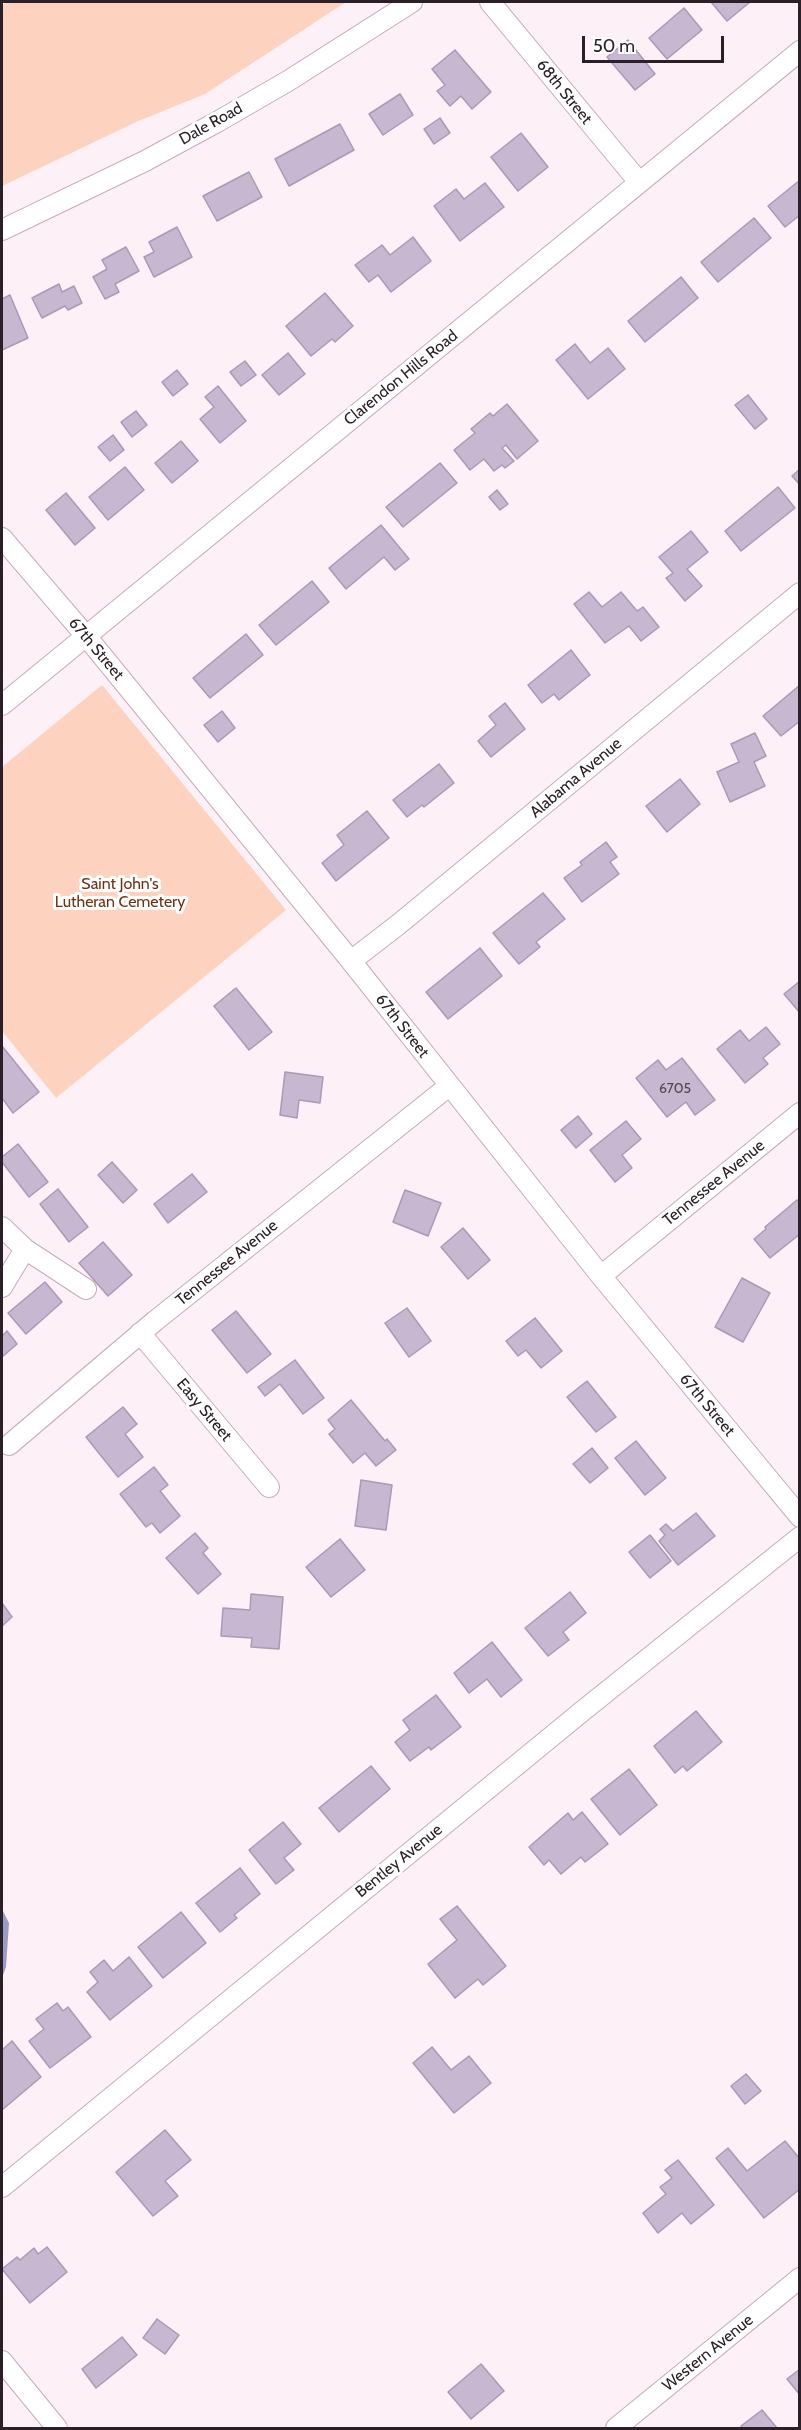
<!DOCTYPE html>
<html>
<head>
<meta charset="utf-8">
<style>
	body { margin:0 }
	#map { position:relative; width:801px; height:2430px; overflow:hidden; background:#fdf0f7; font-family:Cabin,sans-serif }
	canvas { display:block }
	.frame { position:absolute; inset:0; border:3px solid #2b2027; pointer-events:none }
	.scale { position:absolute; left:582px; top:36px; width:142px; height:27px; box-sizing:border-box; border:3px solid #2b2027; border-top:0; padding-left:8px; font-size:18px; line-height:21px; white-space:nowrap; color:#2b2027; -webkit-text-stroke:4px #fff; paint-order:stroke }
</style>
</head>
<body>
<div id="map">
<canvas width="801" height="2430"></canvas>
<div class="frame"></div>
<div class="scale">50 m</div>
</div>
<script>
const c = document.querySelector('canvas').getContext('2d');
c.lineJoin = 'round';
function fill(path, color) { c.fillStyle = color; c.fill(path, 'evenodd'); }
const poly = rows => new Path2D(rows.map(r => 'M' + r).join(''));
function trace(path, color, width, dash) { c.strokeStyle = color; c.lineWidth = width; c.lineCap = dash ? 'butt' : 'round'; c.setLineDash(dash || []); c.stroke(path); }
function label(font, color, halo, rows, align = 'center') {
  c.font = font + ' Cabin,sans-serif'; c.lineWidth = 6; c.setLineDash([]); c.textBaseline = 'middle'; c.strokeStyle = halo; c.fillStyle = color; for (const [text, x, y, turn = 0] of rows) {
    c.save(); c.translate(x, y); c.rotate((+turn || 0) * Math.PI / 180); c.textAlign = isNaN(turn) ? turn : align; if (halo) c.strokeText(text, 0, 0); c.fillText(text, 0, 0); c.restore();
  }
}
const green = poly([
	[9,2,346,2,205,94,136,122,2,186,2,5],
	[102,685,286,910,56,1098,2,1031,2,767]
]);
const water = poly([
	[2,1909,9,1923,6,1967,2,1978]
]);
const building = poly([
	[711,2,750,2,727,21,711,2],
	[684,8,702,30,667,59,649,38,684,8],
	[628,40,655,74,635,90,607,57,628,40],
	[455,50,491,92,472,109,461,96,450,106,437,91,445,85,432,69,455,50],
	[400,94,413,115,383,135,369,114,400,94],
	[440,118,450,133,434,144,424,129,440,118],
	[340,124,354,150,289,186,275,159,340,124],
	[521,133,548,167,518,191,491,157,521,133],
	[249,172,262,197,217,221,203,196,249,172],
	[800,180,800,215,785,227,768,206,800,180],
	[485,183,504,207,460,241,434,206,456,189,464,199,485,183],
	[754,218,771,238,718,282,701,262,754,218],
	[177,227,192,257,154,277,144,257,154,252,149,242,177,227],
	[413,237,431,261,391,292,378,275,369,282,355,265,382,245,390,255,413,237],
	[126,247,139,271,115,284,119,292,105,299,93,277,107,269,102,260,126,247],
	[681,277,698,298,645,342,628,321,681,277],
	[59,284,62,292,74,286,82,303,68,310,65,306,42,318,32,298,59,284],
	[325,293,353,326,335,342,332,339,311,356,286,326,325,293],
	[10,295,28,338,2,350,2,299,10,295],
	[575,344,590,363,608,348,625,369,588,399,556,360,575,344],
	[288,353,305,374,279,395,262,375,288,353],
	[245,361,256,375,241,386,230,372,245,361],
	[177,370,188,384,173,396,162,382,177,370],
	[218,386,246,421,220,443,200,419,214,407,205,397,218,386],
	[748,395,767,419,755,429,735,405,748,395],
	[507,404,538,441,517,459,506,445,502,448,514,461,505,468,502,465,494,471,484,459,470,470,454,450,475,433,471,429,490,413,493,416,507,404],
	[136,411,147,425,132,437,121,422,136,411],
	[113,435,124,450,110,461,98,447,113,435],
	[181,441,198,461,172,483,155,463,181,441],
	[440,463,457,483,403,527,386,507,440,463],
	[125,467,144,490,108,520,89,497,125,467],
	[800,469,800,485,792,476,800,469],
	[778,487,795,508,741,551,725,531,778,487],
	[497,490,508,504,500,510,489,497,497,490],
	[66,493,95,528,75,545,46,510,66,493],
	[381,525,409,559,395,570,384,557,346,589,329,568,381,525],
	[691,531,708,552,687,569,702,586,685,601,666,578,673,573,659,557,691,531],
	[312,581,329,602,276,645,259,625,312,581],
	[589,592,602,607,621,592,637,611,643,607,659,627,641,641,629,626,605,643,574,604,589,592],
	[246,634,263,655,210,698,193,678,246,634],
	[571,650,590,675,559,700,554,694,542,703,528,685,571,650],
	[800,685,800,721,781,736,763,716,800,685],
	[505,703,525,729,491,757,478,741,496,725,489,716,505,703],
	[222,711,235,728,218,742,204,725,222,711],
	[755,733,766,756,754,762,765,786,730,802,717,772,739,762,731,744,755,733],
	[439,764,454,783,424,807,422,805,407,817,393,800,439,764],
	[680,779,700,804,667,832,646,806,680,779],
	[367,811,389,838,336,881,322,863,344,845,337,835,367,811],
	[606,842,617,857,610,862,619,874,582,902,564,878,582,865,580,862,606,842],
	[543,893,565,919,536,942,540,947,519,964,493,933,543,893],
	[480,948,502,976,448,1019,426,992,480,948],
	[800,981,800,1013,784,994,800,981],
	[236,988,272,1032,249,1050,214,1006,236,988],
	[766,1027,780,1044,763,1058,768,1064,745,1083,717,1049,740,1030,749,1041,766,1027],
	[2,1046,39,1092,13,1113,2,1098,2,1046],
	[682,1058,715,1100,695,1115,686,1102,667,1117,636,1078,658,1060,666,1070,682,1058],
	[285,1072,323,1077,320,1103,299,1100,297,1118,280,1115,285,1072],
	[578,1116,592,1134,576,1148,561,1130,578,1116],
	[626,1121,641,1139,622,1155,632,1168,615,1182,590,1150,626,1121],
	[18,1144,48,1182,29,1197,2,1162,2,1157,18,1144],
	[112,1162,137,1190,123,1203,98,1175,112,1162],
	[192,1174,207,1192,168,1223,154,1204,192,1174],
	[58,1189,88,1227,69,1242,40,1204,58,1189],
	[405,1190,441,1203,428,1236,393,1222,405,1190],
	[797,1200,800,1203,800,1234,770,1258,754,1239,766,1229,765,1227,797,1200],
	[463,1228,490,1260,468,1279,441,1247,463,1228],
	[103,1242,132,1275,108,1296,79,1263,103,1242],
	[742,1278,770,1293,743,1342,715,1327,742,1278],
	[45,1282,62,1302,26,1334,8,1313,45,1282],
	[407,1308,431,1341,409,1357,385,1323,407,1308],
	[236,1311,271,1354,247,1373,212,1330,236,1311],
	[535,1318,562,1351,541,1368,526,1350,518,1356,506,1341,535,1318],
	[7,1331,17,1344,2,1357,2,1336,7,1331],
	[295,1360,324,1398,303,1414,280,1384,265,1396,258,1387,295,1360],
	[587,1381,616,1417,596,1432,567,1397,587,1381],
	[351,1400,385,1441,387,1439,396,1450,376,1466,365,1453,353,1463,329,1434,335,1429,328,1420,351,1400],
	[123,1407,137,1424,125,1434,143,1457,118,1477,86,1437,123,1407],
	[636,1441,666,1478,645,1495,615,1458,636,1441],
	[592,1448,608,1468,590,1483,573,1464,592,1448],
	[154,1467,168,1485,160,1491,180,1516,160,1533,152,1523,146,1527,120,1494,154,1467],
	[361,1480,392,1485,386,1530,355,1526,361,1480],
	[696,1513,715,1536,678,1565,659,1541,665,1535,660,1529,666,1524,673,1531,696,1513],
	[195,1533,208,1548,203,1553,221,1574,198,1594,166,1558,195,1533],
	[650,1535,671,1561,650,1578,629,1552,650,1535],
	[340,1539,365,1570,331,1597,306,1567,340,1539],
	[570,1592,586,1613,563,1632,569,1640,548,1656,525,1628,570,1592],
	[251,1594,283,1597,279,1649,251,1647,252,1638,221,1636,223,1608,250,1610,251,1594],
	[2,1603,12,1617,2,1626,2,1603],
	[492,1642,522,1680,501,1697,487,1679,469,1693,454,1673,492,1642],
	[436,1695,461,1727,431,1750,429,1747,410,1761,395,1742,410,1730,403,1720,436,1695],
	[696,1711,722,1742,687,1771,683,1766,675,1773,654,1746,696,1711],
	[371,1766,390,1789,339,1832,319,1808,371,1766],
	[629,1769,657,1805,620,1835,591,1799,629,1769],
	[582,1812,608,1844,585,1862,581,1857,561,1874,549,1860,544,1865,529,1847,568,1813,573,1820,582,1812],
	[283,1822,301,1844,284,1858,294,1870,276,1884,249,1850,283,1822],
	[240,1868,260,1894,234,1915,237,1918,220,1932,196,1903,240,1868],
	[457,1906,506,1966,483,1985,478,1979,455,1998,428,1964,457,1940,440,1919,457,1906],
	[181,1912,206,1943,163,1978,138,1947,181,1912],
	[129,1957,152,1986,110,2020,87,1992,98,1982,90,1972,104,1960,113,1971,129,1957],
	[57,2003,63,2011,68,2007,91,2037,50,2068,29,2041,44,2029,36,2019,57,2003],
	[12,2041,41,2077,2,2110,2,2050,12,2041],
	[432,2047,451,2070,469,2056,491,2083,454,2113,413,2063,432,2047],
	[746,2074,761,2091,745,2104,731,2086,746,2074],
	[165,2130,191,2160,165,2181,178,2196,153,2216,116,2172,165,2130],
	[785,2141,800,2159,800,2189,764,2218,716,2158,728,2148,747,2171,785,2141],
	[678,2160,714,2205,691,2224,682,2213,658,2233,643,2213,666,2194,660,2187,672,2178,665,2170,678,2160],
	[47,2247,67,2272,30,2303,2,2269,17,2257,20,2260,34,2248,38,2254,47,2247],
	[157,2319,179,2335,165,2354,143,2338,157,2319],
	[122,2337,137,2355,96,2388,82,2369,122,2337],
	[481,2364,504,2391,471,2419,448,2392,481,2364],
	[800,2369,800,2395,787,2379,800,2369],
	[762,2410,777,2428,743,2428,741,2426,762,2410]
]);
const minor = poly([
	[490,2,639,182],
	[2,230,145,161,217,122,288,81,412,2],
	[2,538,86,636,351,961,601,1276,800,1517],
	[2,705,800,51],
	[351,961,399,924,800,593],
	[2,1227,25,1249,86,1289],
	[601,1276,800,1113],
	[2,1287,25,1249],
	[140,1333,269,1487],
	[9,1445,155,1321,449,1086],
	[2,2187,585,1709,800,1537],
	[2,2361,57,2428],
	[616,2428,800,2278]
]);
const numberNames = [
	["6705",675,1089]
];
const streetNames = [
	["68th Street",564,92,51],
	["Dale Road",211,124,-29],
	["Clarendon Hills Road",401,378,-39],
	["67th Street",96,649,50],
	["Alabama Avenue",576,778,-40],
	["67th Street",402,1026,52],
	["Tennessee Avenue",714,1183,-39],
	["Tennessee Avenue",227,1263,-39],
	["67th Street",707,1405,50],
	["Easy Street",204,1410,50],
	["Bentley Avenue",399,1861,-39],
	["Western Avenue",708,2353,-39]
];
const parkNames = [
	["Saint John's",120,884],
	["Lutheran Cemetery",120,902]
];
fill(green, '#fdd2bf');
fill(water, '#9a9bc6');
fill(building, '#c7b7d1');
trace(building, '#aa9ab3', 1.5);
trace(minor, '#c7aaba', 22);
trace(minor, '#fff', 20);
label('14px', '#524652', null, numberNames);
label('16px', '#2b2027', '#fff', streetNames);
label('16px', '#6d3316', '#fff', parkNames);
</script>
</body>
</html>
